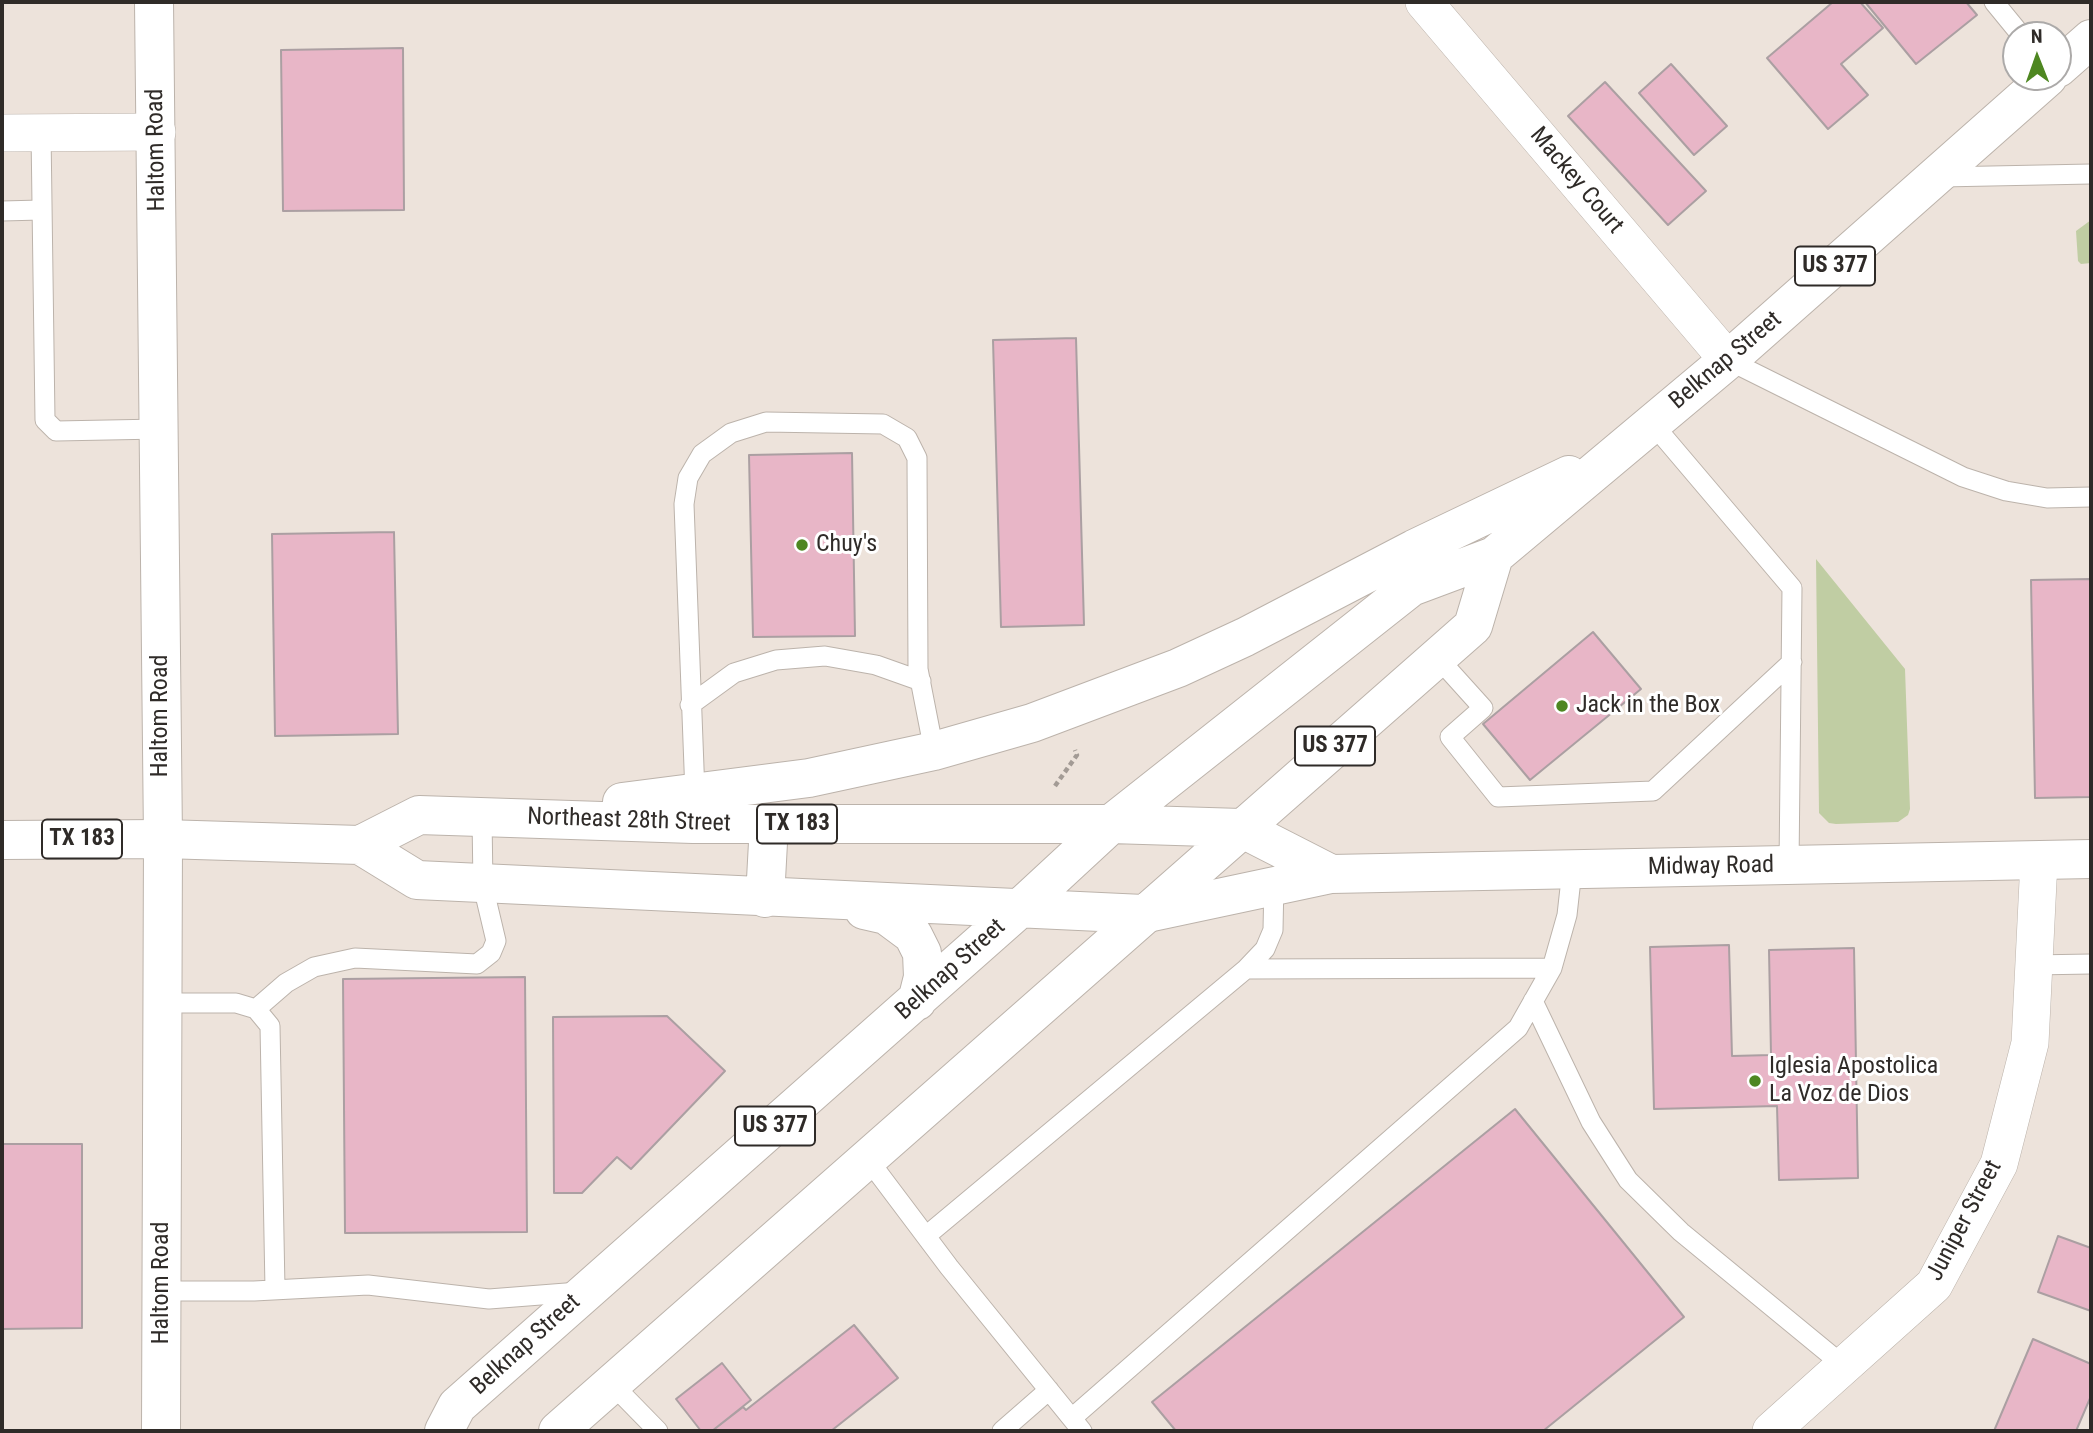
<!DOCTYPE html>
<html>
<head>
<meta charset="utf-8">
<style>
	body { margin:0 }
	#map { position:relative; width:2093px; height:1433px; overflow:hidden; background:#ede3db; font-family:"Roboto Condensed",sans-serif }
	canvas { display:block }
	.frame { position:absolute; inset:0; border:4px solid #2f2b28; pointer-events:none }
	.north { position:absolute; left:2002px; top:21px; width:70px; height:70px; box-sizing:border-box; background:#fff; border:2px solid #acaaa9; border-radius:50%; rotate:359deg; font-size:19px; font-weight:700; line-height:28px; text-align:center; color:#2f2b28 }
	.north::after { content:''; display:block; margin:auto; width:24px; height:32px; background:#4e8721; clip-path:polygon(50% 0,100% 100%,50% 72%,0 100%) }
</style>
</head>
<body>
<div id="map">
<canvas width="2093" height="1433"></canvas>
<div class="frame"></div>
<div class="north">N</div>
</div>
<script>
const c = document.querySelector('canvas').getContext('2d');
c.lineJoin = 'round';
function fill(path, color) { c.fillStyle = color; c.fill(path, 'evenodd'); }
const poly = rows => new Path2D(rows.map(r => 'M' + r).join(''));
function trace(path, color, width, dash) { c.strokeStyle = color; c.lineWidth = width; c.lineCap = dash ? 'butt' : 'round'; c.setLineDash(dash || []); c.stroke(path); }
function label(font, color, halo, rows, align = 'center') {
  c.font = font + ' "Roboto Condensed",sans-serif'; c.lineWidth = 6; c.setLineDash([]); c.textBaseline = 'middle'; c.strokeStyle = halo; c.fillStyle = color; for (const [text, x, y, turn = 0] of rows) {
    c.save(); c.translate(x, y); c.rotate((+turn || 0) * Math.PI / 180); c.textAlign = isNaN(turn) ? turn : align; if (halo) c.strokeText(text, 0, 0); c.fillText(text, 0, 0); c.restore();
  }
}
const green = poly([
	[2091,220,2091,263,2081,264,2078,261,2076,231],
	[1816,559,1905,669,1910,809,1908,815,1898,822,1836,824,1829,823,1819,813]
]);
const building = poly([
	[1833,2,1860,2,1883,28,1841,64,1868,95,1828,129,1767,58,1833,2],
	[1865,2,1966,2,1977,15,1916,64,1865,2],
	[403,48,404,210,283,211,281,50,403,48],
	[1671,64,1727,126,1694,155,1639,93,1671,64],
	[1605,82,1706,191,1668,225,1568,116,1605,82],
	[1076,338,1084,625,1001,627,993,340,1076,338],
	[852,453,855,636,753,637,749,455,852,453],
	[394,532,398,734,275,736,272,534,394,532],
	[2091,579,2091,797,2035,798,2031,580,2091,579],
	[1593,632,1641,689,1530,780,1483,724,1593,632],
	[1729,945,1732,1056,1771,1055,1769,950,1854,948,1858,1178,1779,1180,1777,1106,1654,1109,1650,947,1729,945],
	[525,977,527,1232,345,1233,343,979,525,977],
	[667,1016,725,1071,631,1169,617,1157,582,1193,554,1193,553,1017,667,1016],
	[1515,1109,1684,1317,1543,1431,1176,1431,1152,1402,1515,1109],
	[2,1144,82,1144,82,1328,2,1329,2,1144],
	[2058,1236,2091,1248,2091,1311,2038,1292,2058,1236],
	[854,1325,898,1378,831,1431,712,1431,743,1407,746,1410,854,1325],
	[2033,1339,2091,1364,2091,1396,2076,1431,1994,1431,2033,1339],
	[722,1363,751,1400,712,1431,701,1431,676,1399,722,1363]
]);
const path = poly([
	[1055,786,1077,755,1075,750]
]);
const service = poly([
	[1994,2,2021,35],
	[41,132,45,420,56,431,160,429],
	[1941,177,2091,174],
	[2,211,41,210],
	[1728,360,1963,477,2006,491,2047,498,2091,497],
	[1652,423,1792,588,1789,866],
	[1437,657,1483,708,1450,737,1498,797,1653,791,1792,662],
	[690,705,734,673,776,660,825,656,876,665,921,681],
	[695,794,684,504,688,478,702,454,731,433,766,422,883,424,907,438,917,458,918,669,934,751],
	[2033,965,2091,964],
	[1246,969,1552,968],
	[1533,1001,1591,1122,1628,1180,1681,1232,1844,1366],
	[163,1003,236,1003,256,1009,270,1026,275,1289],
	[256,1009,286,983,314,967,355,958,477,964,491,953,496,941,483,886,482,817],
	[867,1158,949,1267,1082,1431],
	[926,1236,1246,969,1265,949,1273,930,1274,881],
	[162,1291,254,1291,368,1285,489,1299,579,1292],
	[612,1384,658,1431],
	[1072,1418,1518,1028,1552,968,1567,915,1572,870],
	[1002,1431,1049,1390]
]);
const minor = poly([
	[1424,2,1728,360],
	[2,133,157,132],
	[1771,1431,1934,1285,1999,1164,2030,1043,2039,861]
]);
const secondary = poly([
	[154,2,163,839,161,1431],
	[1241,828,1331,874],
	[1143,914,1331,874,2091,859]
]);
const primary = poly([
	[2058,68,2091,39],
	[622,802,809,778,934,751,1032,723,1178,668,1245,637,1414,549,1569,475],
	[2,840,163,839,360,845,419,815,693,824,1111,824,1241,828],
	[360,845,417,880,1143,914],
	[765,898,769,824],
	[864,910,886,915,913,935,922,953,923,977,917,1001],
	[444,1431,457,1406,1018,910,1111,824,1411,587,1494,556,1728,360,2048,77],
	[558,1431,1473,626,1494,556]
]);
const markers = [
	[802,545,7,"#4e8721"],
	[1562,706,7,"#4e8721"],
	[1755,1081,7,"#4e8721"]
];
const shields = [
	[1835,266,80],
	[1335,746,80],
	[797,824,80],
	[82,839,80],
	[775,1126,80]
];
const shieldNames = [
	["US 377",1835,266],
	["US 377",1335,746],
	["TX 183",797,824],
	["TX 183",82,839],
	["US 377",775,1126]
];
const streetNames = [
	["Haltom Road",157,150,-91],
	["Mackey Court",1576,181,50],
	["Belknap Street",1726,361,-40],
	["Haltom Road",161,716,-90],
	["Northeast 28th Street",629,821,2],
	["Midway Road",1711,867,-1],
	["Belknap Street",951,970,-42],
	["Juniper Street",1965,1221,-62],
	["Haltom Road",162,1283,-90],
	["Belknap Street",526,1345,-42]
];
const poiNames = [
	["Chuy's",816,545],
	["Jack in the Box",1576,706],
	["Iglesia Apostolica",1769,1067],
	["La Voz de Dios",1769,1095]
];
fill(green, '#c0cda3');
fill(building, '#e8b6c7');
trace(building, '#ab9fa2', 2);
trace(service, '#bcb3ab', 21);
trace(minor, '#bcb3ab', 38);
trace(secondary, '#bcb3ab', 40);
trace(primary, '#bcb3ab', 40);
trace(path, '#a39b95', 4.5, [5, 3.5]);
trace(service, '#fff', 19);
trace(minor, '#fff', 37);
trace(secondary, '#fff', 38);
trace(primary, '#fff', 38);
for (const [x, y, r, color] of markers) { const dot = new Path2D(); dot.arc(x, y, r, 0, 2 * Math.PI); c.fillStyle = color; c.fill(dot); trace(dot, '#fff', 2.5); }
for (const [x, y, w] of shields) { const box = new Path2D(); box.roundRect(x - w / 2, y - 19.5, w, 39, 5); c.fillStyle = '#fff'; c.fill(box); trace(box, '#2f2b28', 2); }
label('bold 23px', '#2f2b28', null, shieldNames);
label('24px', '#2f2b28', '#fff', streetNames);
label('24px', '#2f2b28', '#fff', poiNames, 'left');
</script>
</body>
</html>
